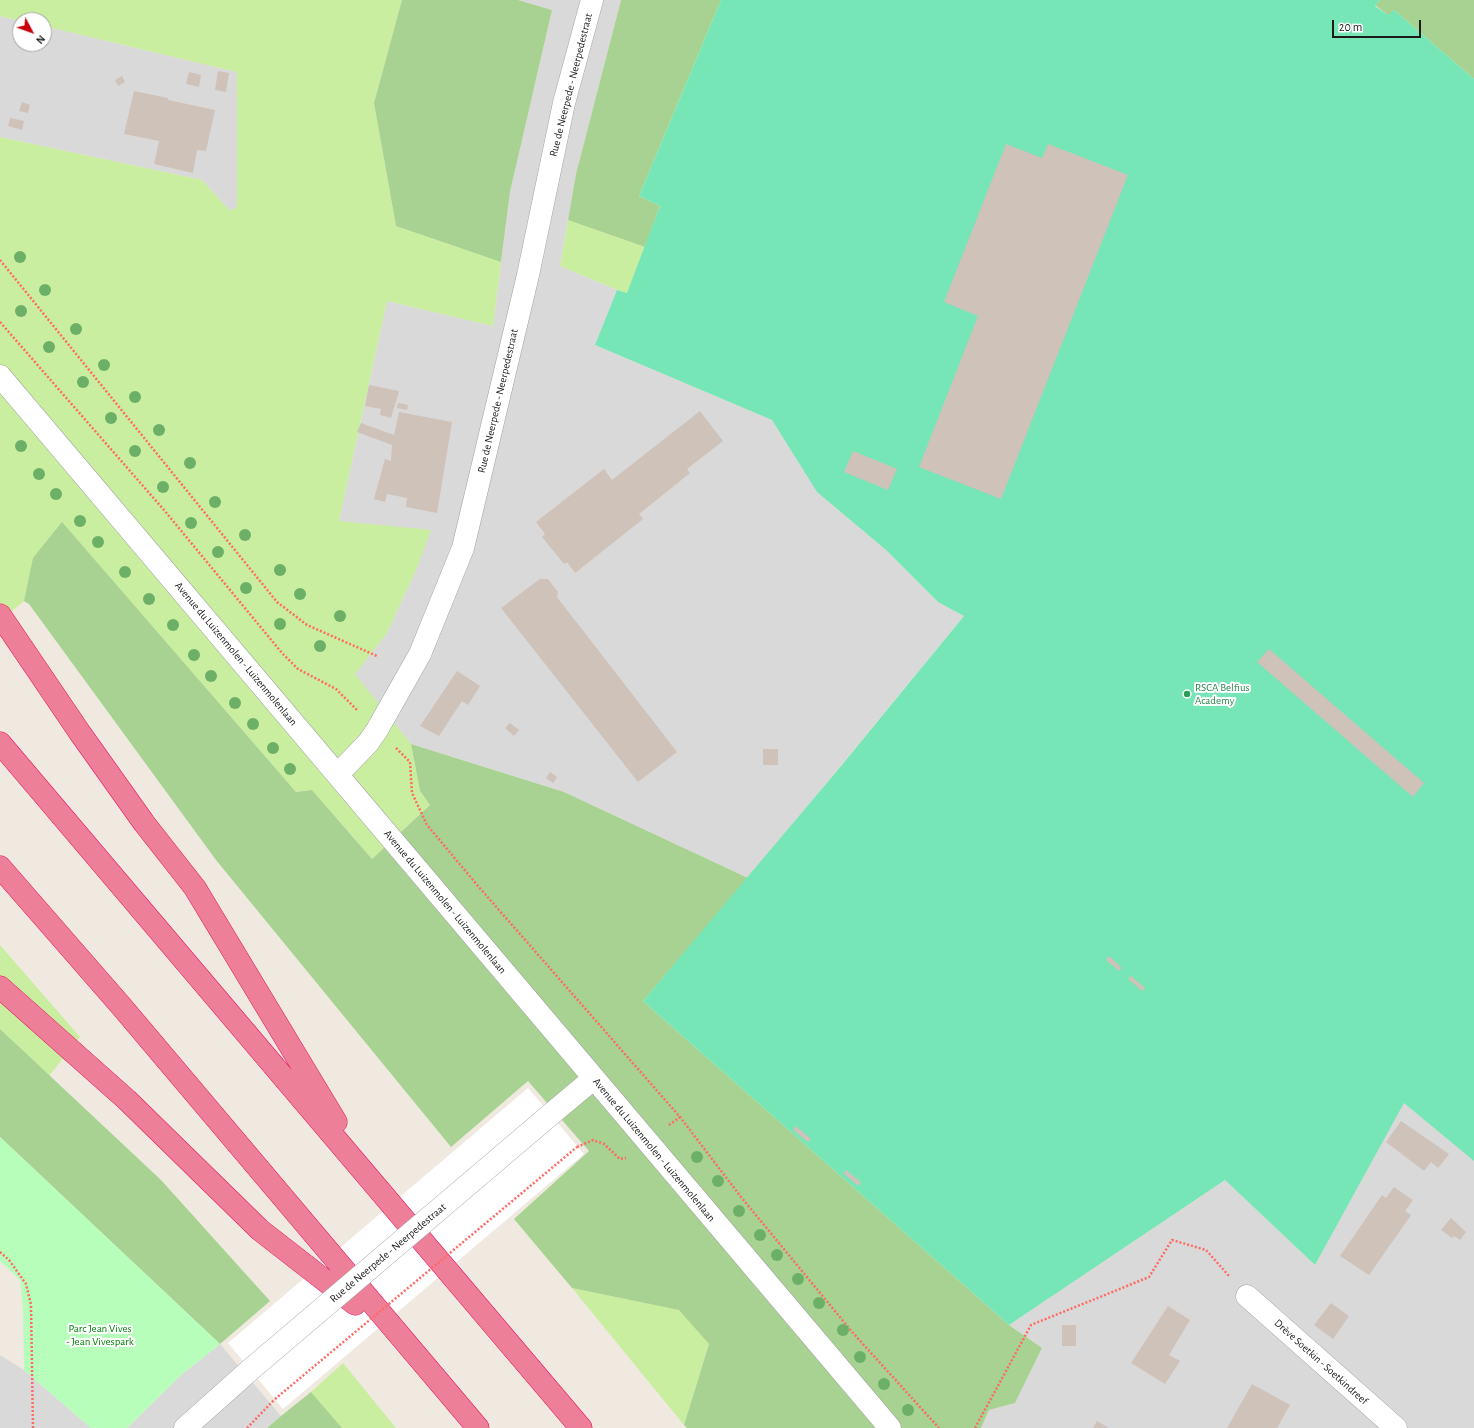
<!DOCTYPE html>
<html>
<head>
<meta charset="utf-8">
<style>
	body { margin:0 }
	#map { position:relative; width:1474px; height:1428px; overflow:hidden; background:#efe9e0; font-family:"Alegreya Sans",sans-serif }
	canvas { display:block }
	.north { position:absolute; left:12px; top:12px; width:40px; height:40px; box-sizing:border-box; background:#fff; border:1px solid #a4a4a4; border-radius:50%; rotate:131deg; font-size:11px; font-weight:700; line-height:16px; text-align:center; color:#1c1c1c }
	.north::after { content:''; display:block; margin:auto; width:14px; height:18px; background:#c80009; clip-path:polygon(50% 0,100% 100%,50% 72%,0 100%) }
	.scale { position:absolute; left:1332px; top:20px; width:89px; height:18px; box-sizing:border-box; border:2px solid #1c1c1c; border-top:0; padding-left:5px; font-size:12px; line-height:14px; white-space:nowrap; color:#1c1c1c; -webkit-text-stroke:3px #fff; paint-order:stroke }
</style>
</head>
<body>
<div id="map">
<canvas width="1474" height="1428"></canvas>
<div class="north">N</div>
<div class="scale">20 m</div>
</div>
<script>
const c = document.querySelector('canvas').getContext('2d');
c.lineJoin = 'round';
function fill(path, color) { c.fillStyle = color; c.fill(path, 'evenodd'); }
const poly = rows => new Path2D(rows.map(r => 'M' + r).join(''));
function trace(path, color, width, dash) { c.strokeStyle = color; c.lineWidth = width; c.lineCap = dash ? 'butt' : 'round'; c.setLineDash(dash || []); c.stroke(path); }
function label(font, color, halo, rows, align = 'center') {
  c.font = font + ' "Alegreya Sans",sans-serif'; c.lineWidth = 4; c.setLineDash([]); c.textBaseline = 'middle'; c.strokeStyle = halo; c.fillStyle = color; for (const [text, x, y, turn = 0] of rows) {
    c.save(); c.translate(x, y); c.rotate((+turn || 0) * Math.PI / 180); c.textAlign = isNaN(turn) ? turn : align; if (halo) c.strokeText(text, 0, 0); c.fillText(text, 0, 0); c.restore();
  }
}
const residential = poly([
	[518,0,621,0,576,174,560,266,617,290,595,345,772,420,817,492,886,550,938,602,964,616,748,878,564,792,411,744,354,675,387,633,417,568,339,521,387,301,493,326,510,192,552,10],
	[0,16,20,21,20,44,44,44,44,26,237,72,237,207,230,211,202,180,0,137],
	[1404,1102,1474,1161,1474,1428,981,1428,989,1410,1015,1403,1042,1348,1009,1325,1225,1180,1315,1265],
	[220,1344,281,1416,267,1428,127,1428,181,1375],
	[0,1355,24,1370,91,1428,0,1428]
]);
const grass = poly([
	[0,0,402,0,374,103,396,226,501,262,493,326,387,301,339,521,431,530,417,568,387,633,355,674,411,744,420,791,430,805,372,859,312,790,296,792,62,523,34,558,24,601,0,621,0,137,202,180,230,211,237,207,237,72,44,26,44,20,20,21,0,16],
	[568,220,645,247,627,294,560,266],
	[0,945,80,1037,49,1076,0,1029],
	[572,1288,680,1310,709,1344,684,1425],
	[343,1363,396,1428,342,1428,311,1392]
]);
const forest = poly([
	[402,0,518,0,552,10,510,192,501,262,396,226,374,103],
	[621,0,721,0,639,196,660,206,645,247,568,220,576,174],
	[1380,0,1474,0,1474,79,1394,10,1389,16,1375,5],
	[62,522,296,792,312,790,372,859,430,805,420,791,411,744,564,792,748,878,643,1001,1009,1325,1042,1348,1015,1403,989,1410,981,1428,687,1428,684,1425,709,1344,679,1310,572,1288,514,1219,589,1151,528,1081,451,1147,216,860,29,604,24,601,33,558],
	[0,1029,161,1180,270,1301,220,1344,0,1137],
	[311,1392,342,1428,267,1428,281,1416]
]);
const park = poly([
	[0,1137,220,1344,181,1375,127,1428,91,1428,24,1370,23,1309,20,1280,0,1261]
]);
const pitch = poly([
	[721,0,1380,0,1375,6,1388,15,1394,10,1474,79,1474,1161,1404,1103,1315,1265,1225,1180,1009,1325,643,1001,836,772,964,616,938,602,886,550,817,492,772,420,595,345,617,290,627,293,660,206,639,196]
]);
const pier = poly([
	[528,1088,584,1154,283,1409,228,1343]
]);
const building = poly([
	[218,71,229,73,226,92,215,90],
	[189,72,201,75,199,87,186,84],
	[122,76,125,82,118,86,115,80],
	[134,91,168,98,168,100,215,110,206,151,197,150,193,173,154,164,159,141,124,134],
	[22,102,30,105,28,113,19,111],
	[10,118,24,121,22,130,8,126],
	[1006,144,1042,158,1048,144,1128,175,1001,499,919,467,978,316,944,302],
	[369,385,399,391,391,418,380,415,381,409,365,406],
	[398,403,408,405,407,410,397,408],
	[700,411,723,441,687,469,690,473,639,514,643,519,575,573,567,562,564,564,542,537,545,534,536,522,604,469,612,480],
	[399,412,452,422,437,513,406,507,407,498,387,494,385,502,374,499,385,459,391,461,392,445,357,432,361,423,394,435],
	[853,451,897,469,888,490,844,472],
	[540,579,548,579,558,592,557,597,677,752,638,782,501,608],
	[1269,649,1424,783,1413,797,1257,662],
	[457,671,480,686,468,705,462,701,439,736,420,726],
	[510,723,519,730,514,736,505,728],
	[763,749,778,749,778,765,763,765],
	[550,772,557,777,553,783,546,778],
	[1109,956,1122,968,1119,971,1106,960],
	[1131,976,1145,988,1142,991,1128,979],
	[1401,1121,1449,1154,1438,1168,1431,1162,1424,1171,1386,1142],
	[796,1126,811,1139,808,1142,793,1130],
	[846,1170,861,1182,858,1186,843,1173],
	[1394,1187,1413,1200,1405,1211,1411,1215,1369,1275,1340,1256,1382,1195,1386,1198],
	[1451,1218,1466,1232,1460,1240,1454,1236,1452,1238,1441,1230],
	[1331,1303,1349,1316,1333,1339,1314,1325],
	[1168,1306,1190,1320,1169,1355,1180,1361,1165,1384,1131,1363],
	[1062,1325,1076,1325,1076,1346,1062,1346],
	[1252,1384,1290,1405,1277,1428,1227,1428],
	[1097,1421,1109,1428,1093,1428]
]);
const path = poly([
	[0,260,277,602,307,625,377,656],
	[0,322,164,510,282,653,298,669,336,689,357,710],
	[396,748,410,762,412,793,427,825,478,886,680,1117,741,1197,853,1333,939,1428],
	[669,1125,680,1117],
	[577,1147,593,1140,604,1144,620,1159,626,1158],
	[0,1252,9,1260,26,1284,31,1305,33,1428],
	[247,1428,275,1399],
	[975,1428,1031,1325,1149,1277,1172,1240,1206,1250,1229,1276]
]);
const minor = poly([
	[0,376,890,1428],
	[338,774,368,743,377,730,420,654,463,548,528,275,564,103,592,0],
	[550,1115,593,1079],
	[1247,1296,1396,1428],
	[185,1428,250,1370]
]);
const highway = poly([
	[0,615,80,733,144,823,195,888,336,1122],
	[0,743,581,1428],
	[0,867,122,1007,478,1428],
	[0,987,127,1100,260,1230,355,1304]
]);
const pathBridge = poly([
	[275,1399,577,1147]
]);
const minorBridge = poly([
	[250,1370,550,1115]
]);
const trees = [
	[20,257],
	[45,290],
	[21,311],
	[76,329],
	[49,347],
	[104,365],
	[83,382],
	[135,397],
	[111,418],
	[159,430],
	[21,446],
	[135,451],
	[190,463],
	[39,474],
	[163,487],
	[56,494],
	[215,502],
	[80,521],
	[191,523],
	[245,535],
	[98,542],
	[218,552],
	[280,570],
	[125,572],
	[246,588],
	[300,594],
	[149,599],
	[340,616],
	[280,624],
	[173,625],
	[320,646],
	[194,655],
	[211,676],
	[235,703],
	[253,724],
	[273,748],
	[290,769],
	[697,1157],
	[718,1181],
	[739,1211],
	[760,1235],
	[777,1255],
	[798,1279],
	[819,1303],
	[843,1330],
	[860,1357],
	[884,1384],
	[908,1410]
];
const markers = [
	[1187,694,4,"#2e9e5b"]
];
const streetNames = [
	["Rue de Neerpede - Neerpedestraat",571,85,-76],
	["Rue de Neerpede - Neerpedestraat",498,401,-77],
	["Avenue du Luizenmolen - Luizenmolenlaan",236,654,50],
	["Avenue du Luizenmolen - Luizenmolenlaan",445,902,50],
	["Avenue du Luizenmolen - Luizenmolenlaan",654,1150,50],
	["Rue de Neerpede - Neerpedestraat",388,1253,-40],
	["Drève Soetkin - Soetkindreef",1321,1362,42]
];
const leisureNames = [
	["RSCA Belfius",1195,688],
	["Academy",1195,701]
];
const parkNames = [
	["Parc Jean Vives",100,1329],
	["- Jean Vivespark",100,1342]
];
fill(residential, '#dad9d9');
fill(grass, '#caeea0');
fill(forest, '#a7d291');
fill(park, '#b7feba');
fill(pitch, '#76e6b6');
fill(pier, '#fff');
fill(building, '#cfc2b9');
trace(minor, '#a3a3a3', 23);
trace(highway, '#e61365', 23);
trace(path, '#ff6a61', 2.5, [2, 2]);
trace(minor, '#fff', 22);
trace(highway, '#ee7f99', 22);
trace(minorBridge, '#a3a3a3', 23, []);
trace(pathBridge, '#ff6a61', 2.5, [2, 2]);
trace(minorBridge, '#fff', 22);
c.fillStyle = '#6cb068';
for (const [x, y] of trees) { c.beginPath(); c.arc(x, y, 6, 0, 2 * Math.PI); c.fill(); }
for (const [x, y, r, color] of markers) { const dot = new Path2D(); dot.arc(x, y, r, 0, 2 * Math.PI); c.fillStyle = color; c.fill(dot); trace(dot, '#fff', 1.5); }
label('11px', '#1c1c1c', '#fff', streetNames);
label('11px', '#27864d', '#fff', leisureNames, 'left');
label('11px', '#018206', '#fff', parkNames);
</script>
</body>
</html>
